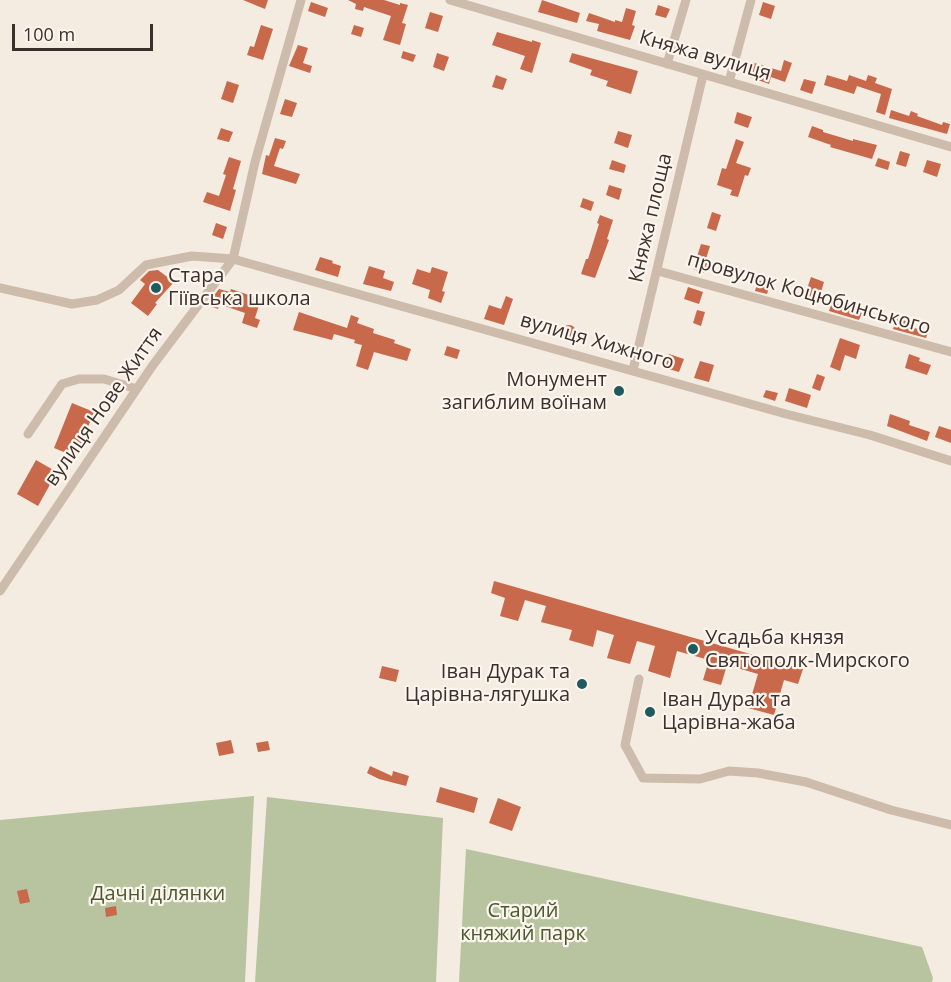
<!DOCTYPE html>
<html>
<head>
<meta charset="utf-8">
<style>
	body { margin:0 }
	#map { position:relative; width:951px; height:982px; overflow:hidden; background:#f4ebe1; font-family:"Open Sans",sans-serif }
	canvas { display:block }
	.scale { position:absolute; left:12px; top:24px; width:141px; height:27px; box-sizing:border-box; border:3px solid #3b302b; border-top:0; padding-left:8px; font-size:18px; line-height:21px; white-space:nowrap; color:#3b302b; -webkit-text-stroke:4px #fbf5ee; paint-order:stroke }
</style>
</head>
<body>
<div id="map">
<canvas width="951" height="982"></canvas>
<div class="scale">100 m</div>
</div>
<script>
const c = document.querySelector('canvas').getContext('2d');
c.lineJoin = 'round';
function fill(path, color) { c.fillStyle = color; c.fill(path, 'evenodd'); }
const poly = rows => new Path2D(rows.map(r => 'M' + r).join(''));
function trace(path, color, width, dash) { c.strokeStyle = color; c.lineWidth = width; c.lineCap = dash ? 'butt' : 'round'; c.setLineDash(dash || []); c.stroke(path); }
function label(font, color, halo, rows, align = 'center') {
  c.font = font + ' "Open Sans",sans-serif'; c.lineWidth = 4.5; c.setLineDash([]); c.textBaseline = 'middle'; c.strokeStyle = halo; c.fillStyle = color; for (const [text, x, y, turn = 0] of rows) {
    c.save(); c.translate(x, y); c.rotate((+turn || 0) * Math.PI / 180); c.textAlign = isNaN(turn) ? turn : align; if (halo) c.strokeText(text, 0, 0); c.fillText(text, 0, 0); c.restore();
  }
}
const green = poly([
	[254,796,245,982,0,982,0,820],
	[267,797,443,818,436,982,255,982],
	[466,849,922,947,933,978,932,982,459,982]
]);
const building = poly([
	[243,0,268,0,265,9],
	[348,0,384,0,400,5,400,3,408,5,402,23,406,24,400,45,383,40,391,16,364,7,363,11,355,9,356,4],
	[542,0,580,13,577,23,538,12],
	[311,2,328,8,325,17,308,11],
	[763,2,775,6,771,19,759,15],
	[658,5,670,9,666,18,655,15],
	[626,8,636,11,632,25,635,26,630,40,597,31,599,24,586,21,589,13,615,22,615,20,622,22],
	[430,12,443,16,438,32,425,28],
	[261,25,273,29,263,60,247,55,250,46,254,47],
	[354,25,364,28,361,37,351,34],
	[497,32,532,42,532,40,541,43,532,73,520,69,525,56,492,45],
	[298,45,308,48,303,63,312,66,310,73,289,66],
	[403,51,416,55,413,62,401,58],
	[437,53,449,57,444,71,433,67],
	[572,53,638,71,631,94,606,86,608,81,590,75,592,70,569,62],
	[784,60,792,63,785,82,771,77,769,84,747,76,751,62,781,71],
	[496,75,507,79,503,90,492,87],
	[827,75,847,81,849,75,866,81,868,75,877,78,875,83,892,89,885,115,876,112,881,94,857,86,854,94,824,85],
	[804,79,816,82,812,94,800,90],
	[227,81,239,85,233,103,221,99],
	[285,99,297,103,292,117,280,114],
	[891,110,909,116,911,111,918,114,917,116,942,125,943,122,950,124,947,134,889,118],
	[737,112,752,117,748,128,734,123],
	[812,126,823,130,823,132,853,141,853,139,877,145,872,159,830,147,831,145,808,137],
	[221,128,233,132,229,142,217,139],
	[618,131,632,135,628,148,614,143],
	[275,138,286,141,283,149,280,148,274,166,300,174,296,184,262,174,266,155,269,156],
	[736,139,744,142,736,163,751,168,748,176,745,175,738,197,730,195,732,190,717,185,722,168,726,169],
	[900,151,910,154,906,167,896,164],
	[229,157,241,161,233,189,236,190,230,211,203,202,207,192,219,196,226,175,223,174],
	[878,158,890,162,888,170,875,166],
	[612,160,626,165,624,173,609,169],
	[927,160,941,164,937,177,923,172],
	[609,185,622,189,619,200,606,195],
	[583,198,594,202,591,211,580,207],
	[712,212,721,215,716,231,707,228],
	[600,215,613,220,607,239,609,240,595,278,581,274,586,259,588,259,599,224,597,223],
	[216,223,227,227,223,239,212,235],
	[701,244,710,246,705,262,708,263,704,273,693,269],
	[320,257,333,261,332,263,341,266,338,277,315,270],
	[369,266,385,271,383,278,394,282,391,291,363,284],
	[432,267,448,272,442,291,445,292,441,303,428,298,430,290,412,284,417,269,430,273],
	[158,270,174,282,155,303,157,304,148,316,131,303,145,284,140,280,149,271],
	[811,277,824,282,819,299,805,295],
	[758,280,770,284,767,294,755,291],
	[688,287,703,292,699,304,684,299],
	[219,289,230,292,231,289,261,299,255,318,260,320,257,328,242,323,245,313,219,304,218,309,209,306,212,298],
	[506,296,513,299,504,325,484,319,489,305,501,309],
	[832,302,862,313,859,320,829,311],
	[697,310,705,312,701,326,693,323],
	[299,312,347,328,351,315,359,318,357,323,374,329,373,333,395,340,394,343,411,349,407,361,374,352,368,370,356,366,362,345,354,343,355,340,334,334,332,340,293,330],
	[897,318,912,323,911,327,928,332,926,338,893,329],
	'562 332a7 7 0 1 1 14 0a7 7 0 1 1-14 0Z',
	[840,338,860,345,856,359,845,355,840,371,830,367],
	[447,346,460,350,457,359,444,355],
	[669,354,684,359,679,372,665,368],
	[909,354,920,358,919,361,931,365,927,375,905,368],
	[700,361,714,365,709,382,694,378],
	[817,374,825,377,820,391,812,388],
	[789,388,811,395,807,408,785,401],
	[766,390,778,393,775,401,763,397],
	[72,403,94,412,76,457,54,448],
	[890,414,910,421,909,425,930,432,927,441,887,426],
	[939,426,951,430,951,443,935,437],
	[36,460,57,472,38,506,17,494],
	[494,581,803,669,798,684,784,680,774,715,748,708,758,674,727,665,721,685,703,680,709,660,677,651,670,678,648,671,655,646,637,641,630,664,607,658,614,635,597,630,593,647,569,640,572,630,541,622,546,606,525,600,518,621,500,616,505,598,491,593],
	[382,666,399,670,396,682,379,678],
	[231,740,234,753,219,756,216,743],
	[268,741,270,750,258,752,256,743],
	[370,766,392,776,393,771,409,776,406,786,379,779,367,773],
	[440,787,478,798,474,813,436,802],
	[498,798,521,807,512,831,489,823],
	[27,889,30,902,20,904,17,891],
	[116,906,117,915,106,917,105,908]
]);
const minor = poly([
	[450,0,951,147],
	[667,64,686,0],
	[729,82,751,0],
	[658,271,951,352],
	[0,288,72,304,97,300,119,290,146,265,192,256,233,259,786,414,870,435,951,461],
	[633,370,703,75],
	[28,434,62,384,79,379,104,379,137,389],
	[0,591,153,365,233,259,255,162,301,0],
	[639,679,625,745,643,778,700,779,729,771,758,773,806,782,891,810,951,825]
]);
const markers = [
	[156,288,6,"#1f5a5e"],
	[619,391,6,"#1f5a5e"],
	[693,649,6,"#1f5a5e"],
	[582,684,6,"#1f5a5e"],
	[650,712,6,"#1f5a5e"]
];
const streetNames = [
	["Княжа вулиця",705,56,16],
	["Княжа площа",651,218,-77],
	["провулок Коцюбинського",809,294,16],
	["вулиця Хижного",597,342,16],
	["вулиця Нове Життя",104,407,-55]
];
const poiNames = [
	["Стара",168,276],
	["Гіївська школа",168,299],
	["Монумент",607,380,"right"],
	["загиблим воїнам",607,403,"right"],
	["Усадьба князя",705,638],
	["Святополк-Мирского",705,661],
	["Іван Дурак та",570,672,"right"],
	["Царівна-лягушка",570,695,"right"],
	["Іван Дурак та",662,700],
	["Царівна-жаба",662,723]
];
const parkNames = [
	["Дачні ділянки",158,894],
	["Старий",523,911],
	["княжий парк",523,934]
];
fill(green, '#b8c4a0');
fill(building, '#c8694b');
trace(minor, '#cdbbac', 9);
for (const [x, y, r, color] of markers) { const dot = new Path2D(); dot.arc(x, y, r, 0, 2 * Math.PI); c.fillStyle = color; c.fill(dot); trace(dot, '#fbf5ee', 2); }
label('20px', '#3b302b', '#fbf5ee', streetNames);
label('20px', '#3b302b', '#fbf5ee', poiNames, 'left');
label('20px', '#4a5a2e', '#fbf5ee', parkNames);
</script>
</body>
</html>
